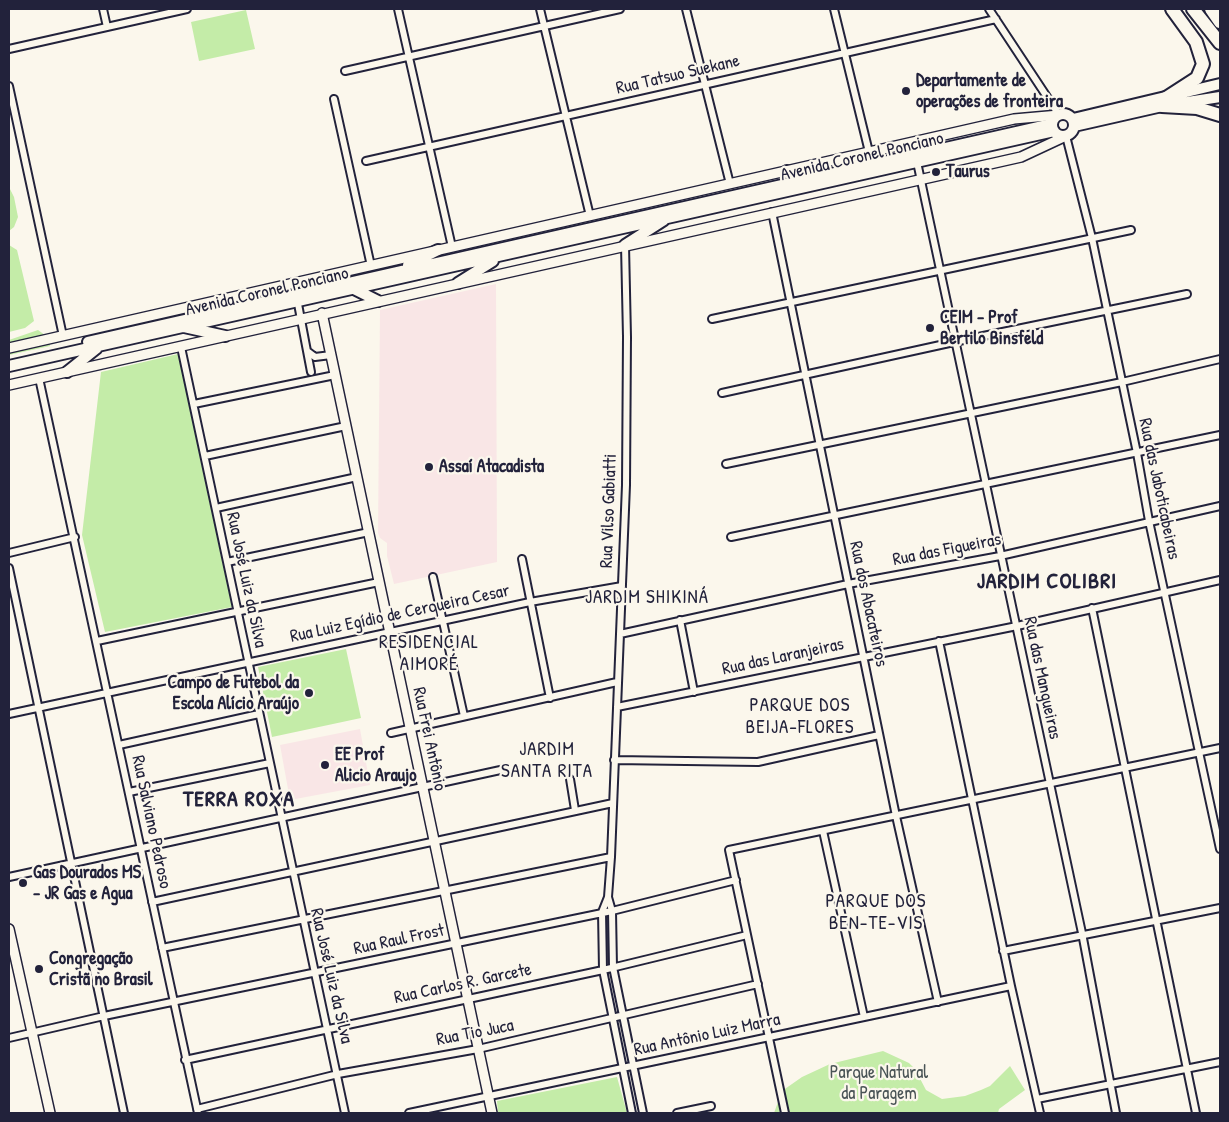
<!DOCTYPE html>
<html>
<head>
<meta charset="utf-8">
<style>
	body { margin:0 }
	#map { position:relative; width:1229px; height:1122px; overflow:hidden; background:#fbf7ec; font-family:"Patrick Hand",sans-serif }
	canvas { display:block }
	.frame { position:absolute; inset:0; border:10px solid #22223b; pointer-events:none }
</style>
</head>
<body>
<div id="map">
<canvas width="1229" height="1122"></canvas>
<div class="frame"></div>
</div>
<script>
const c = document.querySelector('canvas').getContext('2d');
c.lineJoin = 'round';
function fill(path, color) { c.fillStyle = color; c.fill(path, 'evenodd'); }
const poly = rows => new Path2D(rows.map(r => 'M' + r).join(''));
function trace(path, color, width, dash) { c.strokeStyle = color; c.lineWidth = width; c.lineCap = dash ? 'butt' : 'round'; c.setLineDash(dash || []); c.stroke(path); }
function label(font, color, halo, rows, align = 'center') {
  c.font = font + ' "Patrick Hand",sans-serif'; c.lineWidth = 4.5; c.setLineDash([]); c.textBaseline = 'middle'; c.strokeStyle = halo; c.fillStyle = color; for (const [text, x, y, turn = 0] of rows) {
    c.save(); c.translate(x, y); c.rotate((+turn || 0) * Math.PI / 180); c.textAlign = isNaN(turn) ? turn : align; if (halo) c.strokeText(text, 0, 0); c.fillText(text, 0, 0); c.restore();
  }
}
const built = poly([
	[496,284,497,562,394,584,387,556,387,543,380,538,378,533,380,310],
	[360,729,370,785,290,800,280,745]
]);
const green = poly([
	[246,10,255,49,199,61,191,22],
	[9,187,14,197,18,217,14,227,9,231],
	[9,245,17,250,34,321,25,328,9,332],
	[38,330,49,338,50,346,9,355,9,340],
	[178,354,232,607,105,632,82,535,101,372],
	[346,649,361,718,272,737,258,667],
	[883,1051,909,1063,915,1069,926,1090,942,1099,965,1096,981,1090,990,1086,1010,1066,1025,1090,999,1109,998,1113,774,1113,782,1091,802,1077,830,1064],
	[617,1077,627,1113,498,1113,497,1101]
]);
const street = poly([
	[103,9,107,27],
	[398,9,452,247],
	[540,9,590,216],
	[686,9,730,184],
	[834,9,869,152],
	[989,9,1059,115],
	[9,49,187,9],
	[345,71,620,9],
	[9,86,63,336],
	[334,99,371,266],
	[1066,136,1092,238,1137,453,1149,521,1220,849],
	[366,161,996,19],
	[917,162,1082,933,1116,1113],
	[772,212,896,816,938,1002],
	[625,245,627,337,626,485,611,857,608,897,602,912,603,970,632,1113],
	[294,283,307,351,315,357,331,355],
	[712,319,1131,230],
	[181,347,345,1113],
	[307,351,311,372],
	[39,378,198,1113],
	[722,393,954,342,1187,294],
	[194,404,335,375],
	[205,456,346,426],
	[726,464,1122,382,1220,359],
	[216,508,357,477],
	[731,537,1220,435],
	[9,553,75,537],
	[522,559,550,698],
	[227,562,369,532],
	[9,568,124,1113],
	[433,577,464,716],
	[1092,608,1196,1113],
	[680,620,694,692],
	[620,634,848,584,1000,556,1220,506],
	[97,641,379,582],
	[939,641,1011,986,1040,1113],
	[617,707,1017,626,1220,580],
	[9,714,530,602,622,586],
	[391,733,617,682],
	[119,745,259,714],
	[614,760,758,762,879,735],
	[570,779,575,810],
	[129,792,270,763],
	[823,831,864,1017],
	[9,877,505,769],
	[608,897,612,911,613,967,643,1113],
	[152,902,613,803],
	[162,948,611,857],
	[1003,951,1220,908],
	[9,1038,104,1016,612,911,736,880],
	[185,1060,603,970,747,935],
	[1037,1099,1220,1062],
	[197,1109,338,1074,478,1049,758,984],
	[409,1113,1011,986],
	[677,1113,711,1106],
	[785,1113,729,850,1220,748]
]);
const secondary = poly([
	[322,313,492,1113],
	[9,348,1014,119,1059,115],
	[9,385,1021,157,1066,136],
	[9,929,50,1113]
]);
const primary = poly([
	'1052 125a11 11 0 1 1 22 0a11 11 0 1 1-22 0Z',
	[1073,119,1220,84],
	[1074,126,1162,106,1220,97],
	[847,167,869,152],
	[787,171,795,179,796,186],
	[625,245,664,220],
	[408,265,438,250],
	[458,283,493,261],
	[354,289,378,301],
	[184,327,225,336],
	[88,342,1052,124],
	[9,366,1054,131],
	[67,372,97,348]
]);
const highway = poly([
	[1193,9,1220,43],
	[1211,9,1220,22],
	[1166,98,1197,78,1203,64,1196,42,1172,9],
	[1162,106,1197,108,1220,115]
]);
const markers = [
	[906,91,5,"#22223b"],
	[936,172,5,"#22223b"],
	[930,328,5,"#22223b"],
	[429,467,5,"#22223b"],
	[309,693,5,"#22223b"],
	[325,765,5,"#22223b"],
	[23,883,5,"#22223b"],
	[39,969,5,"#22223b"]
];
const streetNames = [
	["Rua Tatsuo Suekane",678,75,-13],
	["Avenida Coronel Ponciano",862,157,-13],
	["Avenida Coronel Ponciano",267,292,-13],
	["Rua das Jaboticabeiras",1159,489,78],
	["Rua Vilso Gabiatti",609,511,-88],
	["Rua das Figueiras",947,550,-11],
	["Rua José Luiz da Silva",246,580,78],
	["Rua dos Abacateiros",868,604,78],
	["Rua Luiz Egídio de Cerqueira Cesar",400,614,-12],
	["Rua das Laranjeiras",783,657,-12],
	["Rua das Mangueiras",1042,678,78],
	["Rua Frei Antônio",429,739,78],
	["Rua Salviano Pedroso",151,822,78],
	["Rua Raul Frost",399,940,-12],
	["Rua José Luiz da Silva",331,976,77],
	["Rua Carlos R. Garcete",463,984,-12],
	["Rua Tio Juca",475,1033,-11],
	["Rua Antônio Luiz Marra",707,1035,-12]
];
const poiNames = [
	["Departamente de",916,81],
	["operações de fronteira",916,102],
	["Taurus",946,172],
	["CEIM - Prof",940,318],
	["Bertilo Binsfeld",940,339],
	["Assaí Atacadista",439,467],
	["Campo de Futebol da",299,683,"right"],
	["Escola Alício Araújo",299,704,"right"],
	["EE Prof",335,755],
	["Alicio Araujo",335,776],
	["Gas Dourados MS",33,873],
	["- JR Gas e Agua",33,894],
	["Congregação",49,959],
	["Cristã no Brasil",49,980]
];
const parkNames = [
	["Parque Natural",879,1073],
	["da Paragem",879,1094]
];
const neighbourhoodNames = [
	["JARDIM SHIKINÁ",647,598],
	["RESIDENCIAL",429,643],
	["AIMORÉ",429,665],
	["PARQUE DOS",800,706],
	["BEIJA-FLORES",800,728],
	["JARDIM",547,750],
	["SANTA RITA",547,772],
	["PARQUE DOS",876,902],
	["BEN-TE-VIS",876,924]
];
const districtNames = [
	["JARDIM COLIBRI",1047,582],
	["TERRA ROXA",239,800]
];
fill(built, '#f9e6e6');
fill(green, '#c4eca8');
trace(street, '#22223b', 10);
trace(secondary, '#22223b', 12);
trace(primary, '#22223b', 14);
trace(highway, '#22223b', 16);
trace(street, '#fbf7ec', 6);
trace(secondary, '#fbf7ec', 9);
trace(primary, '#fbf7ec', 10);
trace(highway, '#fbf7ec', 12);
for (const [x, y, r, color] of markers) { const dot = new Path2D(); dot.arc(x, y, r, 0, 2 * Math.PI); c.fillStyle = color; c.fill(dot); trace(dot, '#fbf7ec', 2); }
label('18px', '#22223b', '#fbf7ec', streetNames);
label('bold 18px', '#22223b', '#fbf7ec', poiNames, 'left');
label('18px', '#4a5456', '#fbf7ec', parkNames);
c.letterSpacing = '1px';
label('19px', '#22223b', '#fbf7ec', neighbourhoodNames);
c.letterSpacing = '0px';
c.letterSpacing = '1px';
label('bold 22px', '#22223b', '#fbf7ec', districtNames);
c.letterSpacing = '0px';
</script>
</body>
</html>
